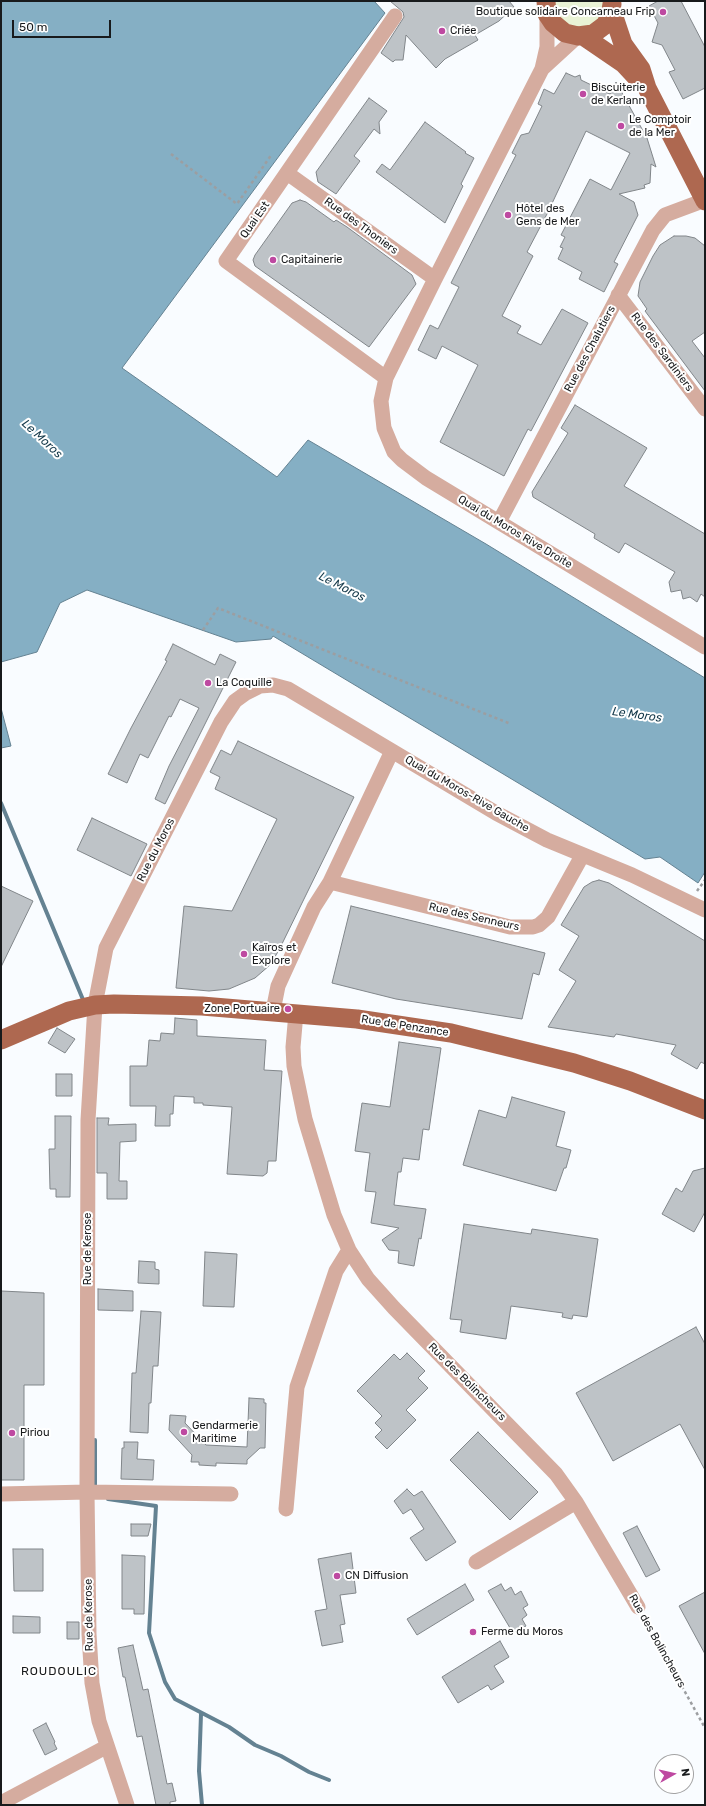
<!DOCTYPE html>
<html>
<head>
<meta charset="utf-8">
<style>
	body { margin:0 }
	#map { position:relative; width:706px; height:1806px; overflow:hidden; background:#f9fcff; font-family:Rubik,sans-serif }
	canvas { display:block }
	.frame { position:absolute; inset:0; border:2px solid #181a1c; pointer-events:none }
	.north { position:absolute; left:654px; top:1754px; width:40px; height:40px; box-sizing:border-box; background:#fff; border:1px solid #a3a3a4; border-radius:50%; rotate:82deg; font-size:11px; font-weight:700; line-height:16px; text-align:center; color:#181a1c }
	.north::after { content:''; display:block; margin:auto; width:14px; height:18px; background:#be49a1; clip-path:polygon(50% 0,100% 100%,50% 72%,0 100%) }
	.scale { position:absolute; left:12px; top:20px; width:99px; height:18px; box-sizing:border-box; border:2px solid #181a1c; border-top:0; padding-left:5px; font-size:12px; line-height:14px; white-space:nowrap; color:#181a1c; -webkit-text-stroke:3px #fff; paint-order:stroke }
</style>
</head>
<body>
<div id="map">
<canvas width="706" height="1806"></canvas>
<div class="frame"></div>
<div class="north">N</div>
<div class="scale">50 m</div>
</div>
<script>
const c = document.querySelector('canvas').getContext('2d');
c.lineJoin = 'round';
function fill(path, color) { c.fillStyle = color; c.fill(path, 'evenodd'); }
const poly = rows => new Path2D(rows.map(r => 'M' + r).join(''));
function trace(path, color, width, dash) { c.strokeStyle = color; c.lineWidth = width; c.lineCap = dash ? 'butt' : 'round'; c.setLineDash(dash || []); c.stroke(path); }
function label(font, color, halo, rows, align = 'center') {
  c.font = font + ' Rubik,sans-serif'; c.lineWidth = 4; c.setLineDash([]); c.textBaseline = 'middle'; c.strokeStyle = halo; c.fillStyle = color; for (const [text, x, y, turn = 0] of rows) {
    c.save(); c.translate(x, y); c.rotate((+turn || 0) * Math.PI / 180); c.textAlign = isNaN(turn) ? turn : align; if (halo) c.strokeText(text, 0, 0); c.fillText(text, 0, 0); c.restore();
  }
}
const green = poly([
	[554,1,606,1,597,23,582,28,567,25,556,13]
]);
const water = poly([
	[1,1,374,1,385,13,122,368,277,477,308,440,486,544,705,678,705,872,698,883,660,857,645,859,273,636,271,639,236,642,87,590,60,603,37,652,1,662,1,1],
	[1,708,11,746,1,748,1,708]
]);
const stream = poly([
	[1,803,84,1002],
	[95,1440,95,1489],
	[108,1499,156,1506,149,1633,165,1682,175,1699,229,1727,255,1745,281,1756,309,1772,329,1780],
	[201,1714,199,1771,202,1805]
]);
const building = poly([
	[390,1,509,1,514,7,499,21,475,35,478,40,445,59,436,68,406,35,403,60,395,60,393,62,381,53,404,17,403,12,390,1],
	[658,1,681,1,705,47,705,88,683,99,669,72,675,70,662,45,652,42,658,23,649,6,658,1],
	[566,73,575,77,580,75,581,80,610,94,616,82,647,138,656,167,651,164,650,183,644,185,645,188,619,194,634,202,638,215,614,262,618,264,604,292,579,279,582,272,558,259,563,248,560,247,565,237,561,235,590,179,611,190,630,153,586,131,548,212,527,252,533,256,502,316,521,326,517,333,541,345,562,309,588,323,531,431,528,429,504,476,440,442,478,365,442,346,436,359,418,350,430,325,438,329,459,287,451,283,516,155,512,153,521,135,529,133,542,106,538,104,544,89,554,94,566,73],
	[369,98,387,111,379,122,380,134,374,129,354,156,360,161,336,194,318,182,316,172,369,98],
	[425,122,466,152,465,153,474,158,461,184,463,186,445,223,376,172,382,164,390,170,425,122],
	[300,200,306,202,334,222,336,220,347,227,412,275,416,284,369,347,255,266,253,260,255,255,292,203,300,200],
	[674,236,686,236,695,238,705,246,705,332,692,341,705,358,705,391,645,311,647,309,638,296,640,282,653,256,660,245,674,236],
	[575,405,647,448,624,486,705,534,705,597,701,594,697,602,690,597,683,599,681,590,671,592,669,582,675,572,625,543,619,553,594,538,595,534,533,497,532,492,568,433,561,428,575,405],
	[173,644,215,665,220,654,236,662,165,804,155,799,169,766,199,708,180,699,171,717,169,716,148,758,140,754,127,783,108,774,131,728,167,661,165,660,173,644],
	[238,741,354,797,279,950,270,965,255,978,229,989,209,991,176,988,184,906,232,911,277,819,215,789,220,777,210,772,221,750,231,755,238,741],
	[92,818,147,844,131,876,77,850,92,818],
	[599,880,609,883,705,941,705,1064,701,1062,697,1069,671,1054,676,1045,616,1034,614,1037,548,1027,576,981,559,970,579,936,561,925,584,887,592,882,599,880],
	[1,886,33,901,1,967,1,886],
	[351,906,545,953,539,975,533,973,522,1019,396,999,332,983,351,906],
	[175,1018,197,1020,197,1036,266,1040,264,1070,282,1071,276,1161,268,1161,267,1173,263,1176,227,1174,232,1107,203,1105,203,1103,194,1103,194,1097,174,1096,173,1114,170,1114,170,1126,155,1126,156,1106,130,1106,130,1066,147,1066,149,1040,160,1041,161,1033,174,1034,175,1018],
	[57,1028,75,1039,65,1053,48,1043,57,1028],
	[399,1042,441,1048,429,1130,423,1129,419,1160,403,1158,401,1172,398,1172,394,1205,426,1209,421,1239,419,1238,414,1266,398,1263,399,1251,389,1250,382,1240,399,1228,371,1223,376,1192,365,1191,370,1153,355,1151,362,1103,390,1107,399,1042],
	[56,1074,72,1074,72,1096,56,1096,56,1074],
	[512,1097,565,1112,556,1146,571,1150,566,1168,564,1168,556,1191,463,1165,479,1110,506,1118,512,1097],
	[55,1116,71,1116,70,1197,56,1197,56,1189,50,1189,49,1149,55,1149,55,1116],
	[97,1118,109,1118,108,1125,136,1124,136,1141,120,1142,119,1181,127,1181,127,1199,107,1199,107,1173,97,1173,97,1118],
	[705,1168,705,1212,694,1232,662,1214,676,1188,682,1192,693,1171,705,1168],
	[464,1224,531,1234,532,1229,598,1239,587,1317,573,1315,572,1319,562,1317,563,1313,511,1306,506,1339,460,1332,462,1320,450,1319,464,1224],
	[205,1252,237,1254,234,1307,203,1306,205,1252],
	[139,1261,155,1262,155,1269,159,1270,159,1284,138,1283,139,1261],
	[98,1289,133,1291,133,1311,98,1310,98,1289],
	[1,1291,44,1293,44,1385,24,1385,24,1480,1,1480,1,1291],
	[141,1311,161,1312,158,1366,153,1366,151,1403,149,1403,148,1433,130,1432,132,1373,136,1373,141,1311],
	[696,1327,705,1344,705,1470,680,1424,613,1461,576,1393,696,1327],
	[407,1353,425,1371,418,1378,428,1388,406,1410,416,1420,387,1449,375,1437,382,1430,375,1423,382,1416,357,1391,394,1354,400,1360,407,1353],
	[249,1398,264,1399,264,1403,266,1403,265,1448,260,1448,247,1460,247,1464,216,1463,216,1466,199,1465,199,1462,191,1462,192,1455,169,1430,170,1415,186,1416,185,1423,206,1445,247,1447,249,1398],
	[478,1432,538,1492,510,1520,450,1460,478,1432],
	[124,1442,138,1442,137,1459,154,1460,153,1480,121,1479,122,1448,124,1448,124,1442],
	[407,1489,414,1496,422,1491,456,1542,426,1561,410,1538,424,1529,411,1509,403,1514,394,1501,407,1489],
	[131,1524,151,1524,148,1536,131,1536,131,1524],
	[637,1526,660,1570,646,1577,623,1533,637,1526],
	[13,1549,43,1549,43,1591,14,1591,13,1549],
	[351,1553,356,1593,340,1595,345,1624,340,1625,343,1642,322,1646,315,1611,327,1609,318,1559,351,1553],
	[122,1555,145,1556,144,1614,134,1614,134,1609,122,1609,122,1555],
	[465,1584,474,1600,417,1635,407,1619,465,1584],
	[501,1584,505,1591,511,1587,515,1595,521,1591,528,1605,523,1608,527,1615,522,1619,526,1626,513,1633,488,1591,501,1584],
	[705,1592,705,1654,679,1606,705,1592],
	[13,1616,40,1617,40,1633,13,1633,13,1616],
	[67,1622,79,1622,79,1639,67,1639,67,1622],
	[500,1641,509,1657,494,1666,504,1682,491,1690,488,1685,458,1703,442,1677,500,1641],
	[133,1645,143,1690,148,1689,167,1784,172,1783,176,1801,170,1802,170,1805,156,1805,142,1736,137,1737,125,1677,123,1677,118,1648,133,1645],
	[46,1723,55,1742,54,1743,57,1749,45,1755,33,1730,46,1723]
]);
const path = poly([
	[171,154,237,204,272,154],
	[203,630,218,608,511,724],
	[697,891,705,880],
	[644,1618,705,1728]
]);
const minor = poly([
	[547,14,547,47,542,69,435,279,386,378,381,401,384,428,394,452,402,460,426,478,705,647],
	[542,69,578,36],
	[287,173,435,279],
	[618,295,705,409],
	[386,378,226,261,395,16],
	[499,522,653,230,665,215,705,200],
	[330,882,510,927,533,927,539,925,548,917,582,856],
	[273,1011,278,986,314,907,330,882,392,751],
	[296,1013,293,1047,294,1066,305,1119,334,1215,349,1250,368,1279,394,1308,556,1474,576,1502,638,1607],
	[1,1494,87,1492,231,1494],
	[286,1509,297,1387,336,1271,349,1250],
	[476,1562,576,1502],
	[1,1803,106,1747],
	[127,1805,99,1721,92,1683,89,1634,87,1492,88,1120,95,1005,106,948,221,722,235,701,246,693,260,686,273,685,288,689,496,813,547,840,632,875,705,910]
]);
const major = poly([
	[546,1,547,14,553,23,565,33,578,36,593,34,605,25,610,16,612,4],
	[612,11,623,44,641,69,647,88,705,201],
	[583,36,624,64,637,78],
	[1,1040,69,1011,95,1005,114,1004,202,1006,357,1019,451,1033,574,1063,630,1081,705,1110]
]);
const markers = [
	[663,12,4,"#be49a1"],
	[442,31,4,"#be49a1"],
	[583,94,4,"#be49a1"],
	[621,126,4,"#be49a1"],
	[508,215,4,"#be49a1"],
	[273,260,4,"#be49a1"],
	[208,683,4,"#be49a1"],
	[244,954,4,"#be49a1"],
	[288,1009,4,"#be49a1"],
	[184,1432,4,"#be49a1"],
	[12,1433,4,"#be49a1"],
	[337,1576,4,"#be49a1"],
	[473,1632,4,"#be49a1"]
];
const poiNames = [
	["Boutique solidaire Concarneau Frip",655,12,"right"],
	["Criée",450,31],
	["Biscuiterie",591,88],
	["de Kerlann",591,101],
	["Le Comptoir",629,120],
	["de la Mer",629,133],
	["Hôtel des",516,209],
	["Gens de Mer",516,222],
	["Capitainerie",281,260],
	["La Coquille",216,683],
	["Kaïros et",252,948],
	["Explore",252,961],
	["Zone Portuaire",280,1009,"right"],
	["Gendarmerie",192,1426],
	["Maritime",192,1439],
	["Piriou",20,1433],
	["CN Diffusion",345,1576],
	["Ferme du Moros",481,1632]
];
const streetNames = [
	["Quai Est",255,220,-55],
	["Rue des Thoniers",361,226,36],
	["Rue des Chalutiers",590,349,-62],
	["Rue des Sardiniers",662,352,53],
	["Quai du Moros Rive Droite",515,532,31],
	["Quai du Moros-Rive Gauche",467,794,30],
	["Rue du Moros",156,850,-63],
	["Rue des Senneurs",474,917,13],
	["Rue de Penzance",405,1026,9],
	["Rue de Kerose",88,1249,-90],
	["Rue des Bolincheurs",467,1382,45],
	["Rue de Kerose",89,1615,-91],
	["Rue des Bolincheurs",657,1641,61]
];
const waterNames = [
	["Le Moros",42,439,43],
	["Le Moros",342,587,27],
	["Le Moros",637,715,8]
];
const neighbourhoodNames = [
	["ROUDOULIC",59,1672]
];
fill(green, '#e9f2d5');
fill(water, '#85afc4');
trace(water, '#648292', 1);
trace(stream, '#648292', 4);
fill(building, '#bec3c7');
trace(building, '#81868a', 1);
trace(path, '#9c9ea1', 2.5, [3, 3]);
trace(minor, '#d5ac9f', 15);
trace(major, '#ae6850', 19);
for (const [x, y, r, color] of markers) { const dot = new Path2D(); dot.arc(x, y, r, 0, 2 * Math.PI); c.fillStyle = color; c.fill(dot); trace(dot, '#fff', 1.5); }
label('11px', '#181a1c', '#fff', poiNames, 'left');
label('11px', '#181a1c', '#fff', streetNames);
label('italic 12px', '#133849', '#fff', waterNames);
c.letterSpacing = '1px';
label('12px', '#181a1c', '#fff', neighbourhoodNames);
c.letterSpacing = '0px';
</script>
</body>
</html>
